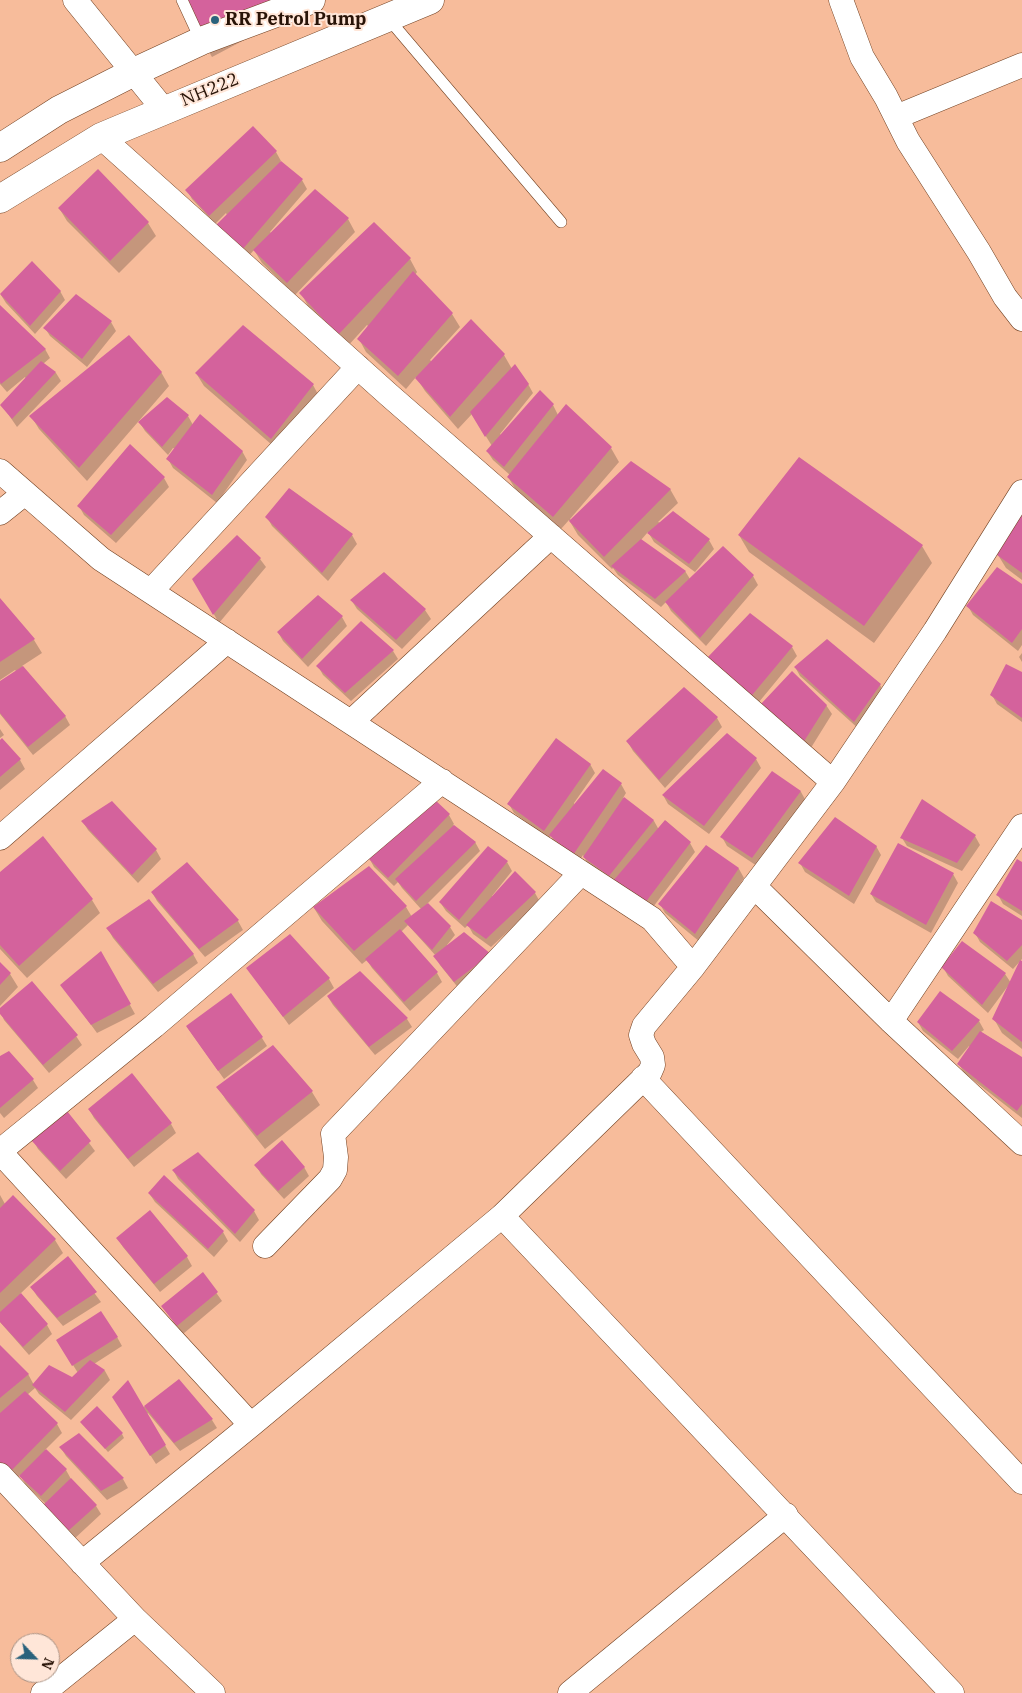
<!DOCTYPE html>
<html>
<head>
<meta charset="utf-8">
<style>
	body { margin:0 }
	#map { position:relative; width:1022px; height:1693px; overflow:hidden; background:#f7bc9b; font-family:"IBM Plex Serif",serif }
	canvas { display:block }
	.north { position:absolute; left:10px; top:1633px; width:50px; height:50px; box-sizing:border-box; background:#ffe6d8; border:1px solid #a99284; border-radius:50%; rotate:114deg; font-size:14px; font-weight:700; line-height:20px; text-align:center; color:#281307 }
	.north::after { content:''; display:block; margin:auto; width:18px; height:22px; background:#2a627c; clip-path:polygon(50% 0,100% 100%,50% 72%,0 100%) }
</style>
</head>
<body>
<div id="map">
<canvas width="1022" height="1693"></canvas>
<div class="north">N</div>
</div>
<script>
const c = document.querySelector('canvas').getContext('2d');
c.lineJoin = 'round';
function fill(path, color) { c.fillStyle = color; c.fill(path, 'evenodd'); }
const poly = rows => new Path2D(rows.map(r => 'M' + r).join(''));
function trace(path, color, width, dash) { c.strokeStyle = color; c.lineWidth = width; c.lineCap = dash ? 'butt' : 'round'; c.setLineDash(dash || []); c.stroke(path); }
function label(font, color, halo, rows, align = 'center') {
  c.font = font + ' "IBM Plex Serif",serif'; c.lineWidth = 4; c.setLineDash([]); c.textBaseline = 'middle'; c.strokeStyle = halo; c.fillStyle = color; for (const [text, x, y, turn = 0] of rows) {
    c.save(); c.translate(x, y); c.rotate((+turn || 0) * Math.PI / 180); c.textAlign = isNaN(turn) ? turn : align; if (halo) c.strokeText(text, 0, 0); c.fillText(text, 0, 0); c.restore();
  }
}
const shadow = poly([
	[320,0,212,57,202,40],
	[253,127,276,152,281,161,280,162,302,180,307,189,270,232,271,233,348,219,355,232,295,295,262,263,254,250,247,258,226,213,215,224,192,199,187,190],
	[98,171,148,223,156,236,119,273,67,221,59,208],
	[410,259,417,272,415,275,452,314,460,327,430,360,432,362,471,321,504,355,512,369,528,384,533,393,500,434,501,435,553,405,558,415,566,406,611,448,619,462,570,519,571,520,670,489,678,503,658,522,709,540,714,549,695,572,654,542,648,532,641,540,685,571,690,579,723,548,753,576,758,585,706,646,671,611,666,602,661,607,618,575,613,568,612,569,578,535,569,520,561,529,516,490,508,477,510,475,493,460,487,451,492,446,472,414,458,429,425,391,416,377,406,389,366,352,359,339,369,327,367,325,346,348,308,306,301,293],
	[60,291,65,300,35,334,6,303,1,295],
	[0,306,45,349,50,358,43,364,56,373,61,381,17,427,2,405,26,379,25,377,7,392,0,384],
	[111,322,116,331,87,367,50,336,45,328],
	[161,372,169,386,87,481,39,429,31,416],
	[196,373,313,385,320,398,279,451,204,386],
	[167,398,188,416,193,425,242,451,247,460,217,503,173,468,168,459,175,449,173,448,168,455,145,431,140,423],
	[130,445,164,478,169,487,116,543,84,515,79,506],
	[290,489,352,535,357,544,328,581,272,526,267,517],
	[1022,513,1022,580,1006,568,998,555],
	[739,535,922,546,932,563,874,643,749,552],
	[260,559,266,567,219,623,194,580],
	[384,573,425,610,431,619,402,649,357,609,352,601],
	[1022,585,1022,645,1018,651,973,615,968,606],
	[318,597,342,617,347,626,308,667,283,641,278,632],
	[0,600,34,640,42,653,22,666,65,716,70,725,33,755,0,714,0,683,17,672,15,670,0,680],
	[792,647,797,656,754,708,714,667],
	[393,651,398,659,351,701,323,675,318,666],
	[1022,653,1022,662,1019,657],
	[795,667,880,685,885,694,860,730,800,676],
	[1022,673,1022,722,997,704,992,695],
	[684,689,717,718,722,727,665,788,633,751,628,742],
	[826,705,832,714,809,751,767,714],
	[0,729,4,735,0,738],
	[2,740,20,760,25,769,0,790,0,742],
	[756,759,761,768,709,834,668,804,663,795],
	[590,764,595,773,574,803,575,805,621,784,626,793,623,798,654,821,659,830,666,821,690,843,695,852,650,911,589,866,583,855,578,863,555,844,551,836,549,839,514,813,509,804],
	[772,773,801,792,806,801,757,866,727,846,722,837],
	[433,800,449,815,454,824,453,825,475,842,480,851,427,904,450,927,455,935,447,945,490,955,460,990,440,965,436,956,408,925,401,932,437,973,442,982,410,1011,372,968,367,960,362,964,322,921,314,908,368,868,406,907,412,917,421,909,402,888,398,882,394,886,374,867,369,858],
	[111,803,156,850,161,859,138,883,88,830,83,822],
	[975,836,980,845,962,871,907,846,902,838],
	[43,837,92,900,100,913,27,978,0,949,0,873],
	[876,846,881,855,854,904,805,872,800,863],
	[707,847,739,869,744,878,700,942,665,913,660,904],
	[507,862,512,871,492,896,493,897,515,873,535,893,540,902,491,947,473,934,468,925,465,928,446,911,440,902],
	[1022,863,1022,916,1003,904,998,895],
	[187,864,238,921,243,930,205,957,157,901,152,892],
	[953,874,958,883,931,933,876,902,871,894],
	[1022,922,1022,959,1013,969,980,942,975,933],
	[108,929,193,954,198,963,158,992,113,938],
	[101,953,135,1014,97,1033,62,985],
	[1022,962,1022,1049,1002,1033,994,1019,1008,986,988,1013,948,976,943,967,1005,974,1011,983],
	[0,964,10,974,18,987,0,1006],
	[248,968,329,979,334,988,289,1025],
	[328,997,407,1019,412,1027,375,1055,333,1005],
	[0,1010,76,1036,82,1045,49,1073,4,1020],
	[979,1021,984,1030,981,1032,1022,1058,1022,1118,964,1073,959,1064,970,1047,969,1046,958,1059,923,1031,918,1022],
	[187,1027,262,1038,267,1046,224,1079],
	[272,1047,312,1092,320,1105,265,1149,226,1100,218,1087],
	[0,1058,33,1080,38,1088,4,1118,0,1113],
	[132,1075,171,1124,176,1133,134,1167,94,1118,89,1109],
	[67,1113,95,1151,66,1179,38,1149,33,1140],
	[256,1165,304,1167,309,1176,284,1199,261,1174],
	[173,1170,254,1211,259,1220,240,1242,178,1179],
	[164,1177,223,1232,228,1241,214,1257,155,1202,149,1193],
	[0,1195,5,1204,13,1197,55,1240,63,1253,20,1294,47,1325,52,1334,29,1355,0,1322],
	[150,1212,187,1257,192,1266,160,1292,123,1247,118,1239],
	[68,1258,101,1302,63,1326,37,1296,32,1288],
	[203,1274,222,1301,183,1334,162,1306],
	[117,1337,122,1346,94,1364,105,1371,110,1380,71,1420,39,1394,35,1388,27,1395,57,1424,62,1433,45,1450,66,1470,71,1479,96,1506,101,1514,73,1540,46,1504,26,1485,20,1475,15,1481,0,1463,0,1346,28,1374,34,1385,72,1378,78,1373,63,1349],
	[179,1381,212,1420,217,1428,180,1451,148,1413,147,1414,170,1454,156,1464,119,1406,143,1408],
	[82,1422,122,1434,124,1438,108,1452],
	[78,1435,123,1479,128,1488,107,1500,66,1456,61,1448]
]);
const building = poly([
	[183,0,278,0,201,41],
	[253,126,277,151,209,216,185,190],
	[281,161,303,179,242,250,216,225],
	[98,169,149,222,110,261,58,208],
	[315,189,349,218,287,283,253,250],
	[374,222,411,258,338,335,299,293],
	[32,261,61,291,30,326,0,294],
	[413,271,453,313,398,376,357,339],
	[76,294,112,321,82,359,43,328],
	[0,305,46,349,1,384,0,382],
	[471,319,505,354,450,417,415,378],
	[243,325,314,384,271,439,195,373],
	[129,335,162,372,79,468,29,416],
	[41,361,56,372,12,419,0,405],
	[515,364,529,384,485,437,470,412],
	[540,390,554,404,504,467,486,451],
	[167,397,189,415,162,447,138,422],
	[566,404,612,447,553,517,507,477],
	[200,414,243,451,212,495,166,459],
	[130,444,165,477,111,535,77,506],
	[799,457,923,545,864,626,738,535],
	[631,461,671,489,604,557,569,521],
	[289,488,353,534,322,573,265,517],
	[673,511,710,539,689,564,647,533],
	[1022,511,1022,573,997,555],
	[237,535,261,558,213,615,192,579],
	[641,539,686,571,655,599,611,566],
	[723,546,754,575,700,638,665,602],
	[997,567,1022,584,1022,629,1012,643,966,606],
	[384,572,426,609,396,640,350,600],
	[318,595,343,616,302,659,277,632],
	[0,598,35,639,0,662],
	[750,613,793,646,748,700,707,658],
	[361,621,394,650,345,693,316,666],
	[827,639,881,684,854,722,794,667],
	[1006,664,1022,672,1022,718,990,695],
	[23,666,66,716,28,747,0,713,0,681],
	[792,671,827,705,803,743,760,705],
	[684,687,718,717,659,780,626,741],
	[727,733,757,758,704,826,662,795],
	[2,738,21,759,0,777,0,740],
	[556,738,591,764,544,831,507,804],
	[603,769,622,783,573,855,549,835],
	[772,771,801,791,752,858,720,837],
	[624,797,654,820,609,876,583,857],
	[433,798,450,814,388,878,368,858],
	[922,799,976,835,957,863,900,838],
	[112,801,157,849,132,875,81,821],
	[835,817,877,846,849,896,798,863],
	[665,820,691,842,645,903,613,881],
	[454,825,476,842,416,901,395,879],
	[43,836,93,899,19,966,0,945,0,872],
	[898,843,954,873,926,925,870,894],
	[706,845,739,868,695,934,658,904],
	[488,846,508,861,459,920,439,902],
	[1017,859,1022,862,1022,911,996,895],
	[187,862,239,920,199,949,151,892],
	[369,866,407,906,354,951,313,907],
	[515,871,536,892,486,939,466,925],
	[149,899,194,954,153,984,106,928],
	[991,901,1022,920,1022,945,1007,961,973,933],
	[428,903,451,926,432,950,404,921],
	[400,929,438,972,404,1002,365,959],
	[464,932,491,954,454,982,433,956],
	[290,934,330,978,283,1017,246,968],
	[962,941,1006,973,982,1005,941,967],
	[101,951,131,1004,91,1025,60,985],
	[1020,960,1022,961,1022,1042,992,1019],
	[0,962,11,973,0,985],
	[360,971,408,1018,369,1047,327,996],
	[32,981,78,1035,43,1065,0,1014,0,1008],
	[940,991,980,1020,952,1051,917,1022],
	[231,993,263,1037,218,1071,186,1026],
	[980,1031,1022,1057,1022,1104,1017,1111,957,1064],
	[273,1045,313,1091,257,1136,216,1087],
	[9,1051,34,1079,0,1108,0,1056],
	[132,1073,172,1123,128,1159,88,1109],
	[67,1111,91,1141,60,1171,31,1140],
	[282,1140,305,1167,278,1191,254,1165],
	[198,1152,255,1210,235,1234,172,1170],
	[164,1175,224,1231,208,1249,148,1193],
	[13,1195,56,1239,0,1293,0,1208],
	[150,1210,188,1256,154,1284,116,1238],
	[68,1256,97,1292,57,1318,30,1287],
	[203,1272,218,1292,177,1326,161,1306],
	[21,1293,48,1324,23,1347,0,1322,0,1312],
	[101,1311,118,1337,72,1366,56,1340],
	[0,1345,29,1374,0,1398],
	[90,1360,105,1370,65,1412,32,1385,49,1365,72,1377],
	[179,1379,213,1419,174,1443,144,1406],
	[128,1380,166,1445,150,1456,112,1397],
	[25,1391,58,1423,9,1473,0,1462,0,1413],
	[97,1406,123,1433,105,1449,80,1422],
	[79,1433,124,1478,101,1491,59,1447],
	[46,1449,67,1469,41,1496,19,1476],
	[71,1478,97,1505,67,1532,42,1506]
]);
const lane = poly([
	[182,0,201,41],
	[387,17,561,222]
]);
const street = poly([
	[75,0,164,110],
	[841,0,862,57,886,97,908,141,979,252,1005,297,1022,319],
	[896,117,1022,65],
	[101,137,389,395,833,782],
	[0,471,101,559,652,919,693,967],
	[0,513,25,493],
	[151,591,358,367],
	[351,722,551,536],
	[0,838,227,641],
	[754,886,891,1021,1022,1143],
	[891,1021,1022,826],
	[643,1078,1022,1482],
	[0,1151,154,1026,442,781],
	[0,1152,251,1425],
	[502,1216,952,1693],
	[265,1246,330,1179,335,1170,336,1157,333,1134,581,873],
	[0,1475,135,1619,213,1693],
	[82,1563,251,1425,502,1216,650,1072,653,1065,652,1057,644,1044,641,1035,644,1026,693,967,833,782,935,631,1022,492],
	[43,1693,135,1619],
	[570,1693,786,1515]
]);
const highway = poly([
	[0,148,59,110,134,72,201,41,311,0],
	[0,199,101,137,120,129,430,0]
]);
const markers = [
	[215,20,5,"#2a627c"]
];
const poiNames = [
	["RR Petrol Pump",225,20]
];
const streetNames = [
	["NH222",210,90,-22]
];
fill(shadow, '#0003');
fill(building, '#d4629c');
trace(lane, '#714021', 12);
trace(street, '#714021', 25);
trace(highway, '#714021', 29);
trace(lane, '#fff', 11);
trace(street, '#fff', 24);
trace(highway, '#fff', 28);
for (const [x, y, r, color] of markers) { const dot = new Path2D(); dot.arc(x, y, r, 0, 2 * Math.PI); c.fillStyle = color; c.fill(dot); trace(dot, '#ffe6d8', 2); }
label('bold 18px', '#281307', '#ffe6d8', poiNames, 'left');
label('18px', '#281307', '#ffe6d8', streetNames);
</script>
</body>
</html>
